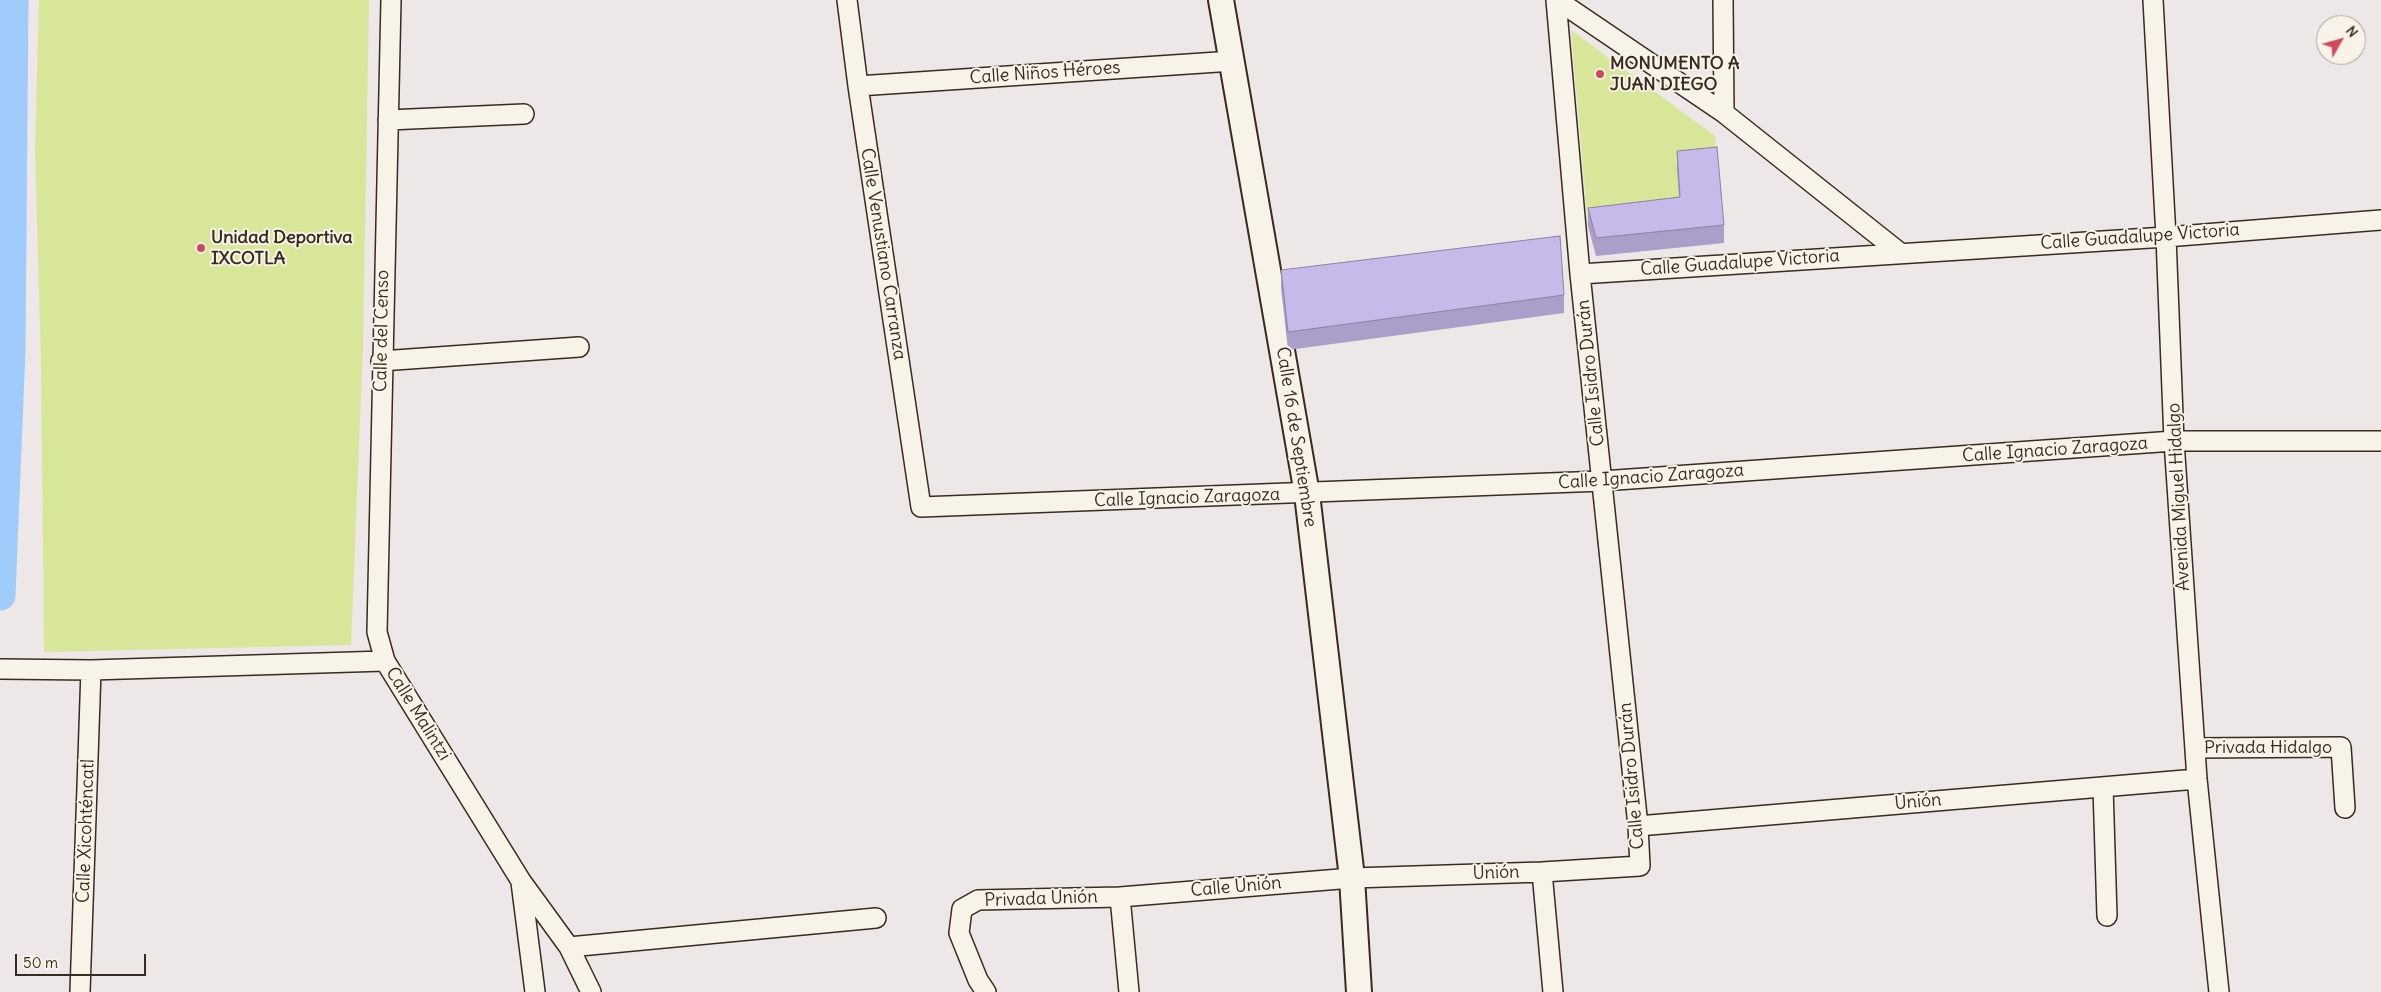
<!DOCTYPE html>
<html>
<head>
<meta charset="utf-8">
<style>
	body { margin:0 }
	#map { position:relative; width:2381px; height:992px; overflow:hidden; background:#ede7e8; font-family:Delius,sans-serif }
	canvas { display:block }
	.north { position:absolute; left:2316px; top:15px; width:50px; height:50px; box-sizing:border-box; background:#f7f3e8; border:1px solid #aca397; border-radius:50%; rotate:52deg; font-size:14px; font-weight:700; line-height:20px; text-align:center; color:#3b2a1e }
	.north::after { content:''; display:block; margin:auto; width:18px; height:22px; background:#d1495b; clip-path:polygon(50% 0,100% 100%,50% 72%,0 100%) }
	.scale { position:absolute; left:15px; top:954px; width:131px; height:22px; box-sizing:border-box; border:2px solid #3b2a1e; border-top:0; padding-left:6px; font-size:15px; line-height:18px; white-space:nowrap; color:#3b2a1e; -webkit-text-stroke:4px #f7f3e8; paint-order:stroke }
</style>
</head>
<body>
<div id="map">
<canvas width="2381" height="992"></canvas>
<div class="north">N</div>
<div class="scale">50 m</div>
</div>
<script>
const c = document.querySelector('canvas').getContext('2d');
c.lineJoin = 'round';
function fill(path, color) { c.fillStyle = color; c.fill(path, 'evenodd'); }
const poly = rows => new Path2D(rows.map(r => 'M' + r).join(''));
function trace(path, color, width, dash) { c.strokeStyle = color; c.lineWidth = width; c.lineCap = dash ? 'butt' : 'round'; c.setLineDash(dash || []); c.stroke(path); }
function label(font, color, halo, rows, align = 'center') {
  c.font = font + ' Delius,sans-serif'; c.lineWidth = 4; c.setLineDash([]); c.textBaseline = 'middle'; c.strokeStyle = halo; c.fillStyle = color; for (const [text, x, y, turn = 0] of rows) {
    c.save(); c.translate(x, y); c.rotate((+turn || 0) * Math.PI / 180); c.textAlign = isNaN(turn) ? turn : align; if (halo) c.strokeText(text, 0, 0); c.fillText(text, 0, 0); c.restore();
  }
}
const green = poly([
	[39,0,369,0,363,346,351,645,44,652,41,361,35,151],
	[1571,30,1715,136,1717,165,1680,215,1588,226]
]);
const river = poly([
	[0,595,10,349,13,0]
]);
const minor = poly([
	[391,0,377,632,385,661,521,881,569,947,591,992],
	[847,0,858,86,921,507,1602,481,2174,441,2381,441],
	[1557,0,1724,113,1899,252],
	[1723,0,1724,113],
	[2153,0,2166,237,2174,441,2197,779,2219,992],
	[858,86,1233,61],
	[388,120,524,114],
	[1580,274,2166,237,2381,220],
	[381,361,579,347],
	[0,669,91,670,385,661],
	[2195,748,2341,747,2345,808],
	[2103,787,2107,916],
	[1638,826,2197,779],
	[1542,872,1553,992],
	[521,882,535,992],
	[1120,897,1129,992],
	[569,947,876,918],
	[80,992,91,670],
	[986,992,978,980,959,933,962,909,978,900,1120,897,1352,878,1542,872,1640,866,1638,826,1580,274,1556,0]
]);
const tertiary = poly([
	[1221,0,1307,494,1352,878,1359,992]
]);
const wall = poly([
	[1677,151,1724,225,1724,243,1596,256,1588,226,1588,208,1679,197,1677,169],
	[1281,270,1564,295,1564,313,1288,350,1281,288]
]);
const building = poly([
	[1717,147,1724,225,1596,238,1588,208,1680,197,1677,151,1717,147],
	[1560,236,1564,295,1288,332,1281,270,1560,236]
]);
const markers = [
	[1600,74,5,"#d1495b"],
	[201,248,5,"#d1495b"]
];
const poiNames = [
	["MONUMENTO A",1610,64],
	["JUAN DIEGO",1610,85],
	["Unidad Deportiva",211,238],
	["IXCOTLA",211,259]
];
const streetNames = [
	["Calle Niños Héroes",1045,73,-4],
	["Calle Guadalupe Victoria",2140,237,-4],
	["Calle Venustiano Carranza",883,254,81],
	["Calle Guadalupe Victoria",1740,263,-4],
	["Calle del Censo",382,331,-89],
	["Calle Isidro Durán",1591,373,-96],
	["Calle 16 de Septiembre",1296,437,81],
	["Calle Ignacio Zaragoza",2055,450,-4],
	["Calle Ignacio Zaragoza",1651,477,-4],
	["Avenida Miguel Hidalgo",2179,497,-93],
	["Calle Ignacio Zaragoza",1187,498,-2],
	["Calle Malintzi",418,714,58],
	["Privada Hidalgo",2268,748],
	["Calle Isidro Durán",1632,776,-95],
	["Unión",1918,802,-5],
	["Calle Xicohténcatl",86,831,-88],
	["Unión",1496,873,-2],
	["Calle Unión",1236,887,-5],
	["Privada Unión",1041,899,-2]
];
fill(green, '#d8e699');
trace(river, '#9fccfa', 31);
trace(minor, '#3b2a1e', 22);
trace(tertiary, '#3b2a1e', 28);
trace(minor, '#f7f3e8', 19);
trace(tertiary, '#f7f3e8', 24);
fill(wall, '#ab9fc9');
fill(building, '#c7b9ea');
trace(building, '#8b82a4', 1);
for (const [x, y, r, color] of markers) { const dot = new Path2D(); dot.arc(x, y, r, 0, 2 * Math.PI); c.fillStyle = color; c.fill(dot); trace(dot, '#f7f3e8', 2); }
label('bold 18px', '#3b2a1e', '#f7f3e8', poiNames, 'left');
label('18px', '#3b2a1e', '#f7f3e8', streetNames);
</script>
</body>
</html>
